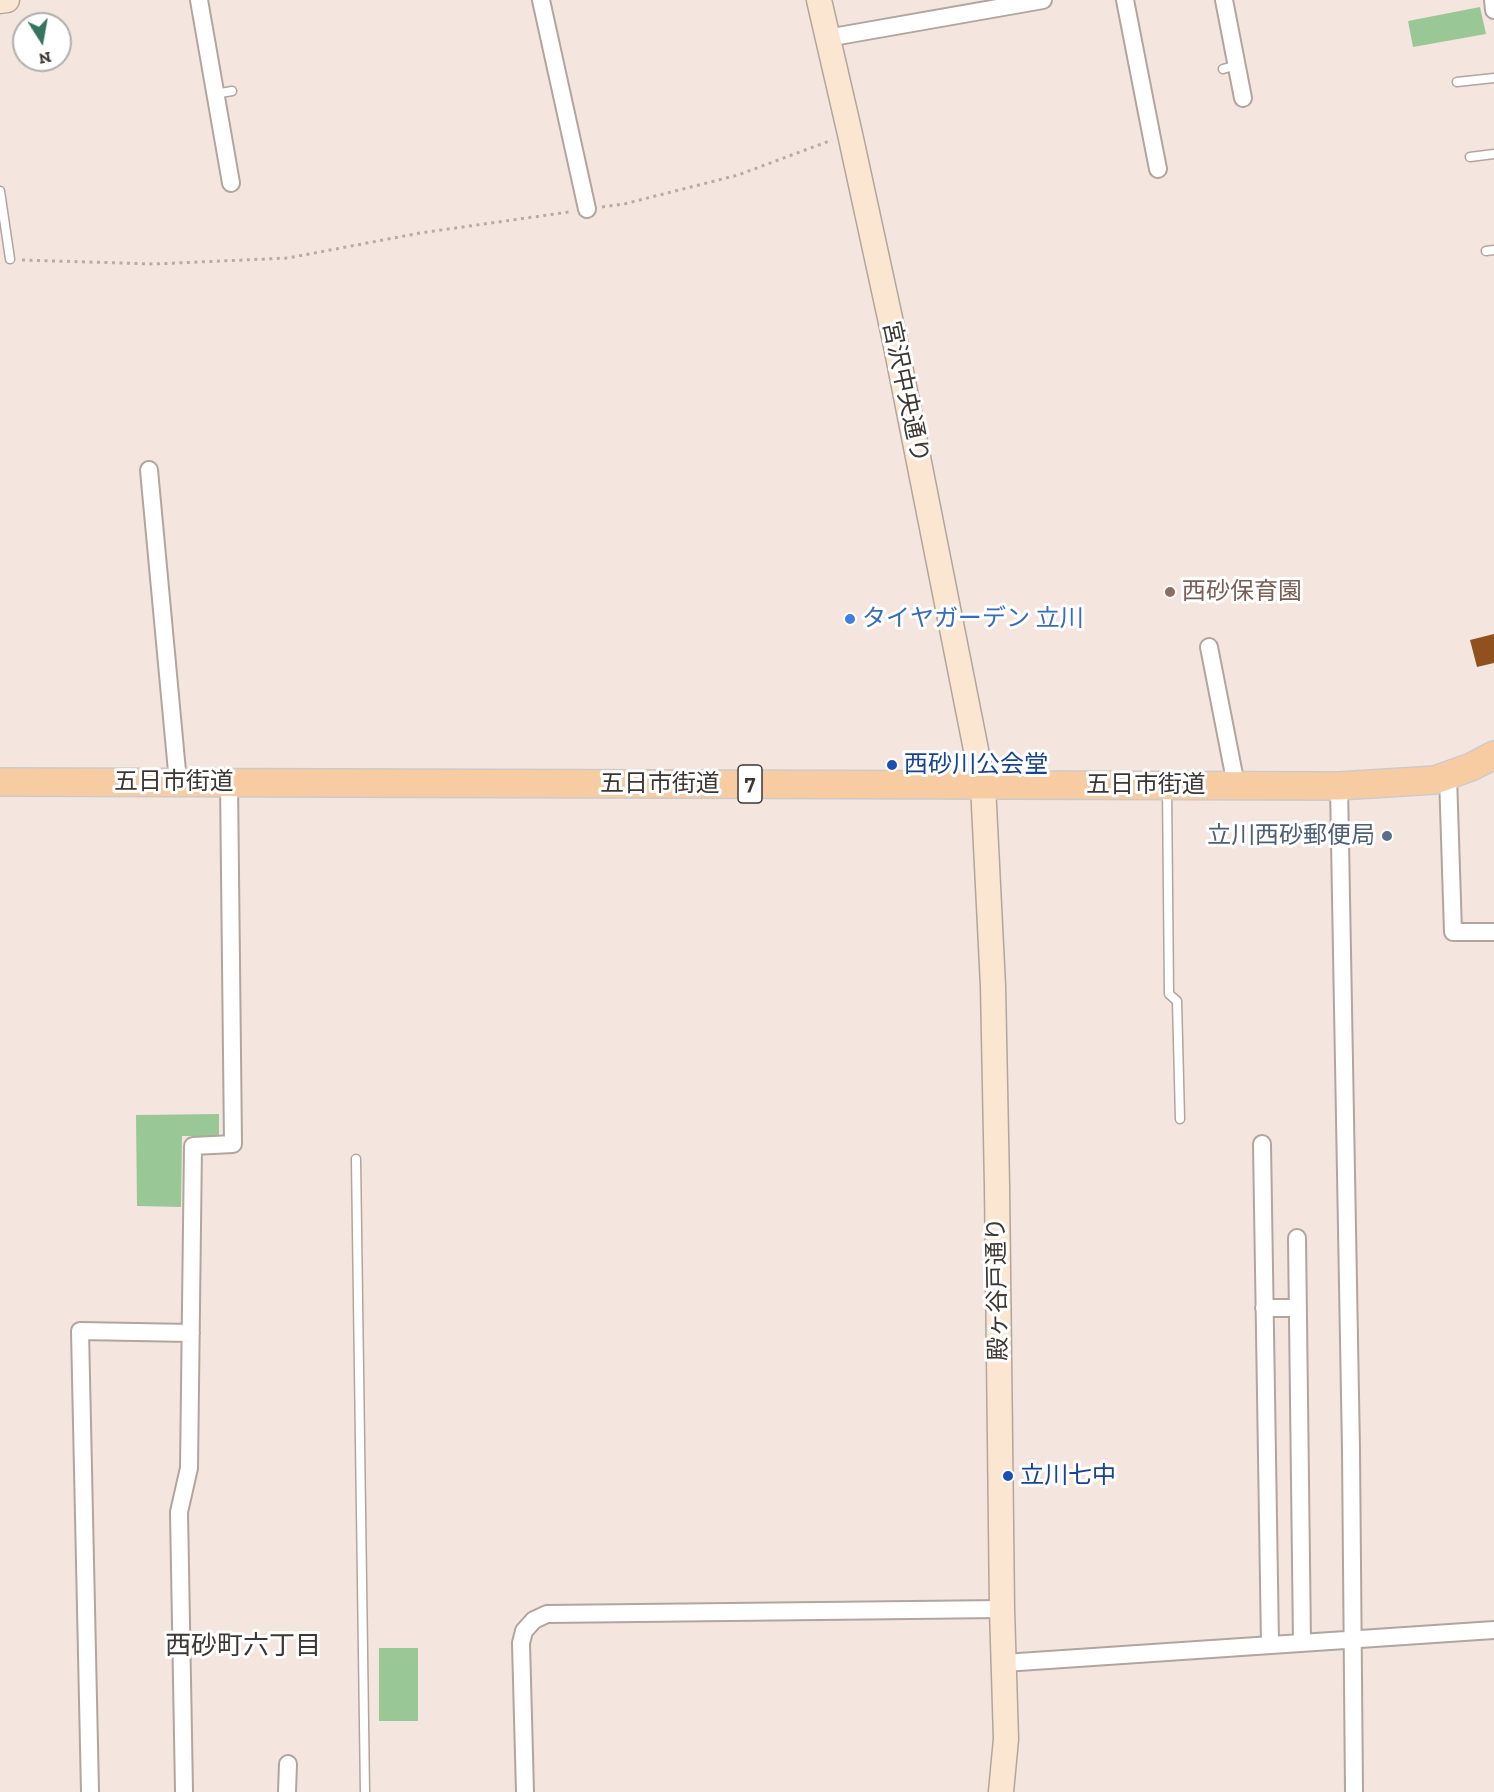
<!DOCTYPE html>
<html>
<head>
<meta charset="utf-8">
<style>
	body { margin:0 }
	#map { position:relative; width:1494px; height:1792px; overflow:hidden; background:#f4e6de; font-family:"Zilla Slab",serif }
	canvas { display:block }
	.north { position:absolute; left:12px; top:12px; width:60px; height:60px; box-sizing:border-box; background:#fff; border:2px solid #b1afad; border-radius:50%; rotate:169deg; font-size:16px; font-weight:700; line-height:24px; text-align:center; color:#3c3733 }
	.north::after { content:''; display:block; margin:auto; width:21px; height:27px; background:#367460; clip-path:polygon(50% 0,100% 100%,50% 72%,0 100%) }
</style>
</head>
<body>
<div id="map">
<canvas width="1494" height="1792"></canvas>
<div class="north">N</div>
</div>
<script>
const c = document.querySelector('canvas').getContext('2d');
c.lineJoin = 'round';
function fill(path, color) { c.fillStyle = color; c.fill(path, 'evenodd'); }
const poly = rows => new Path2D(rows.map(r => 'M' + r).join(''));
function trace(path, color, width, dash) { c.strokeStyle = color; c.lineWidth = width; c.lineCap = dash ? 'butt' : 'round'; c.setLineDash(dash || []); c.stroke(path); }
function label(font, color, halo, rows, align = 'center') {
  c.font = font + ' "Zilla Slab","Noto Sans JP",serif'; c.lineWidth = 6; c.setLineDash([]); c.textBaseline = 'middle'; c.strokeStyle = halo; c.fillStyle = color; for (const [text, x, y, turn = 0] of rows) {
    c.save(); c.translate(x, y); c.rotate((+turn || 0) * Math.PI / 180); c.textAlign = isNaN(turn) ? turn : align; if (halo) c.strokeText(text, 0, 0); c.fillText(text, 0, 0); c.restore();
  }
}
const green = poly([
	[1480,7,1486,34,1413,47,1408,21],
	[219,1114,219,1136,182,1136,181,1207,137,1206,136,1115],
	[379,1648,418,1648,418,1721,379,1721]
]);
const building = poly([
	[1494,634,1494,663,1477,667,1470,640]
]);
const path = poly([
	[602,207,624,204,738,175,832,140],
	[22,260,154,264,288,258,420,233,569,212]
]);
const lane = poly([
	[1223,69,1237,65],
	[1457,82,1494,78],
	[215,94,232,91],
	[1470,157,1494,154],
	[0,191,10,259],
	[1486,251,1494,250],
	[1167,788,1169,994,1177,1001,1180,1119],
	[356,1159,365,1792]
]);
const street = poly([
	[199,0,231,183],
	[541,0,587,209],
	[1125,0,1158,169],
	[1224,0,1243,98],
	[1493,0,1494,10],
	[827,38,1043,0],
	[149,470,178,782],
	[1209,647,1236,785],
	[1448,776,1453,932,1494,932],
	[1339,786,1351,1450,1354,1792],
	[1262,1144,1270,1644],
	[1297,1238,1302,1642],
	[1264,1308,1298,1308],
	[1004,1663,1494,1630],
	[184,1791,179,1512,189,1468,193,1146,233,1144,229,782],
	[90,1792,80,1331,191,1333],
	[287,1792,288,1764],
	[525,1792,521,1643,524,1631,534,1620,547,1614,1002,1609]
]);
const secondary = poly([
	[819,0,850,134,895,341,983,785,993,986,997,1186,1002,1609,1006,1739,1001,1792],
	[0,1,7,0]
]);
const primary = poly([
	[0,782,1339,786,1435,780,1471,767,1494,755]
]);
const markers = [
	[1170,592,6,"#8d6e63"],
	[850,619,6,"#3f7fe0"],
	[892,765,6,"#1a4fb4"],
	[1387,836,6,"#5c6f8a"],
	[1008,1476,6,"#1a4fb4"]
];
const shields = [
	[750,784,24]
];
const shieldNames = [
	["7",750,784]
];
const streetNames = [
	["宮沢中央通り",905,392,78],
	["五日市街道",174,782],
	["五日市街道",660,784],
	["五日市街道",1146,785],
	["殿ヶ谷戸通り",998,1289,-91]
];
const educationNames = [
	["西砂保育園",1182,592]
];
const shopNames = [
	["タイヤガーデン 立川",862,619]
];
const transitNames = [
	["西砂川公会堂",904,765],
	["立川七中",1020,1476]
];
const serviceNames = [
	["立川西砂郵便局",1375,836]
];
const neighbourhoodNames = [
	["西砂町六丁目",243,1647]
];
fill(green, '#9ac796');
fill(building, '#90511f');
trace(lane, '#b2a59d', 11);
trace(street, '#b2a59d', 20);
trace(secondary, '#b2a59d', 27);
trace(primary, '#cccbca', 30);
trace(path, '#b7aca5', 3, [3, 4.5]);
trace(lane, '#fff', 8);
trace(street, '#fff', 16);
trace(secondary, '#fbe6d1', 24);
trace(primary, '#f7cca3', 27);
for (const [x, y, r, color] of markers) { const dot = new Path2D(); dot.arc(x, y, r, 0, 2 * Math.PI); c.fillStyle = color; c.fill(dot); trace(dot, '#fff', 2); }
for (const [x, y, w] of shields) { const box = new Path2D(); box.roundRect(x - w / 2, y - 19, w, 38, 4.5); c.fillStyle = '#fff'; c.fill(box); trace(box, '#3c3733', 1.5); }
label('bold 22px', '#3c3733', null, shieldNames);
label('24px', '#3c3733', '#fff', streetNames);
label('24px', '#785e54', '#fff', educationNames, 'left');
label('24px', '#366cbe', '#fff', shopNames, 'left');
label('24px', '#164399', '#fff', transitNames, 'left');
label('24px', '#4e5e75', '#fff', serviceNames, 'right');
label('26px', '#3c3733', '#fff', neighbourhoodNames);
</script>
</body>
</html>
